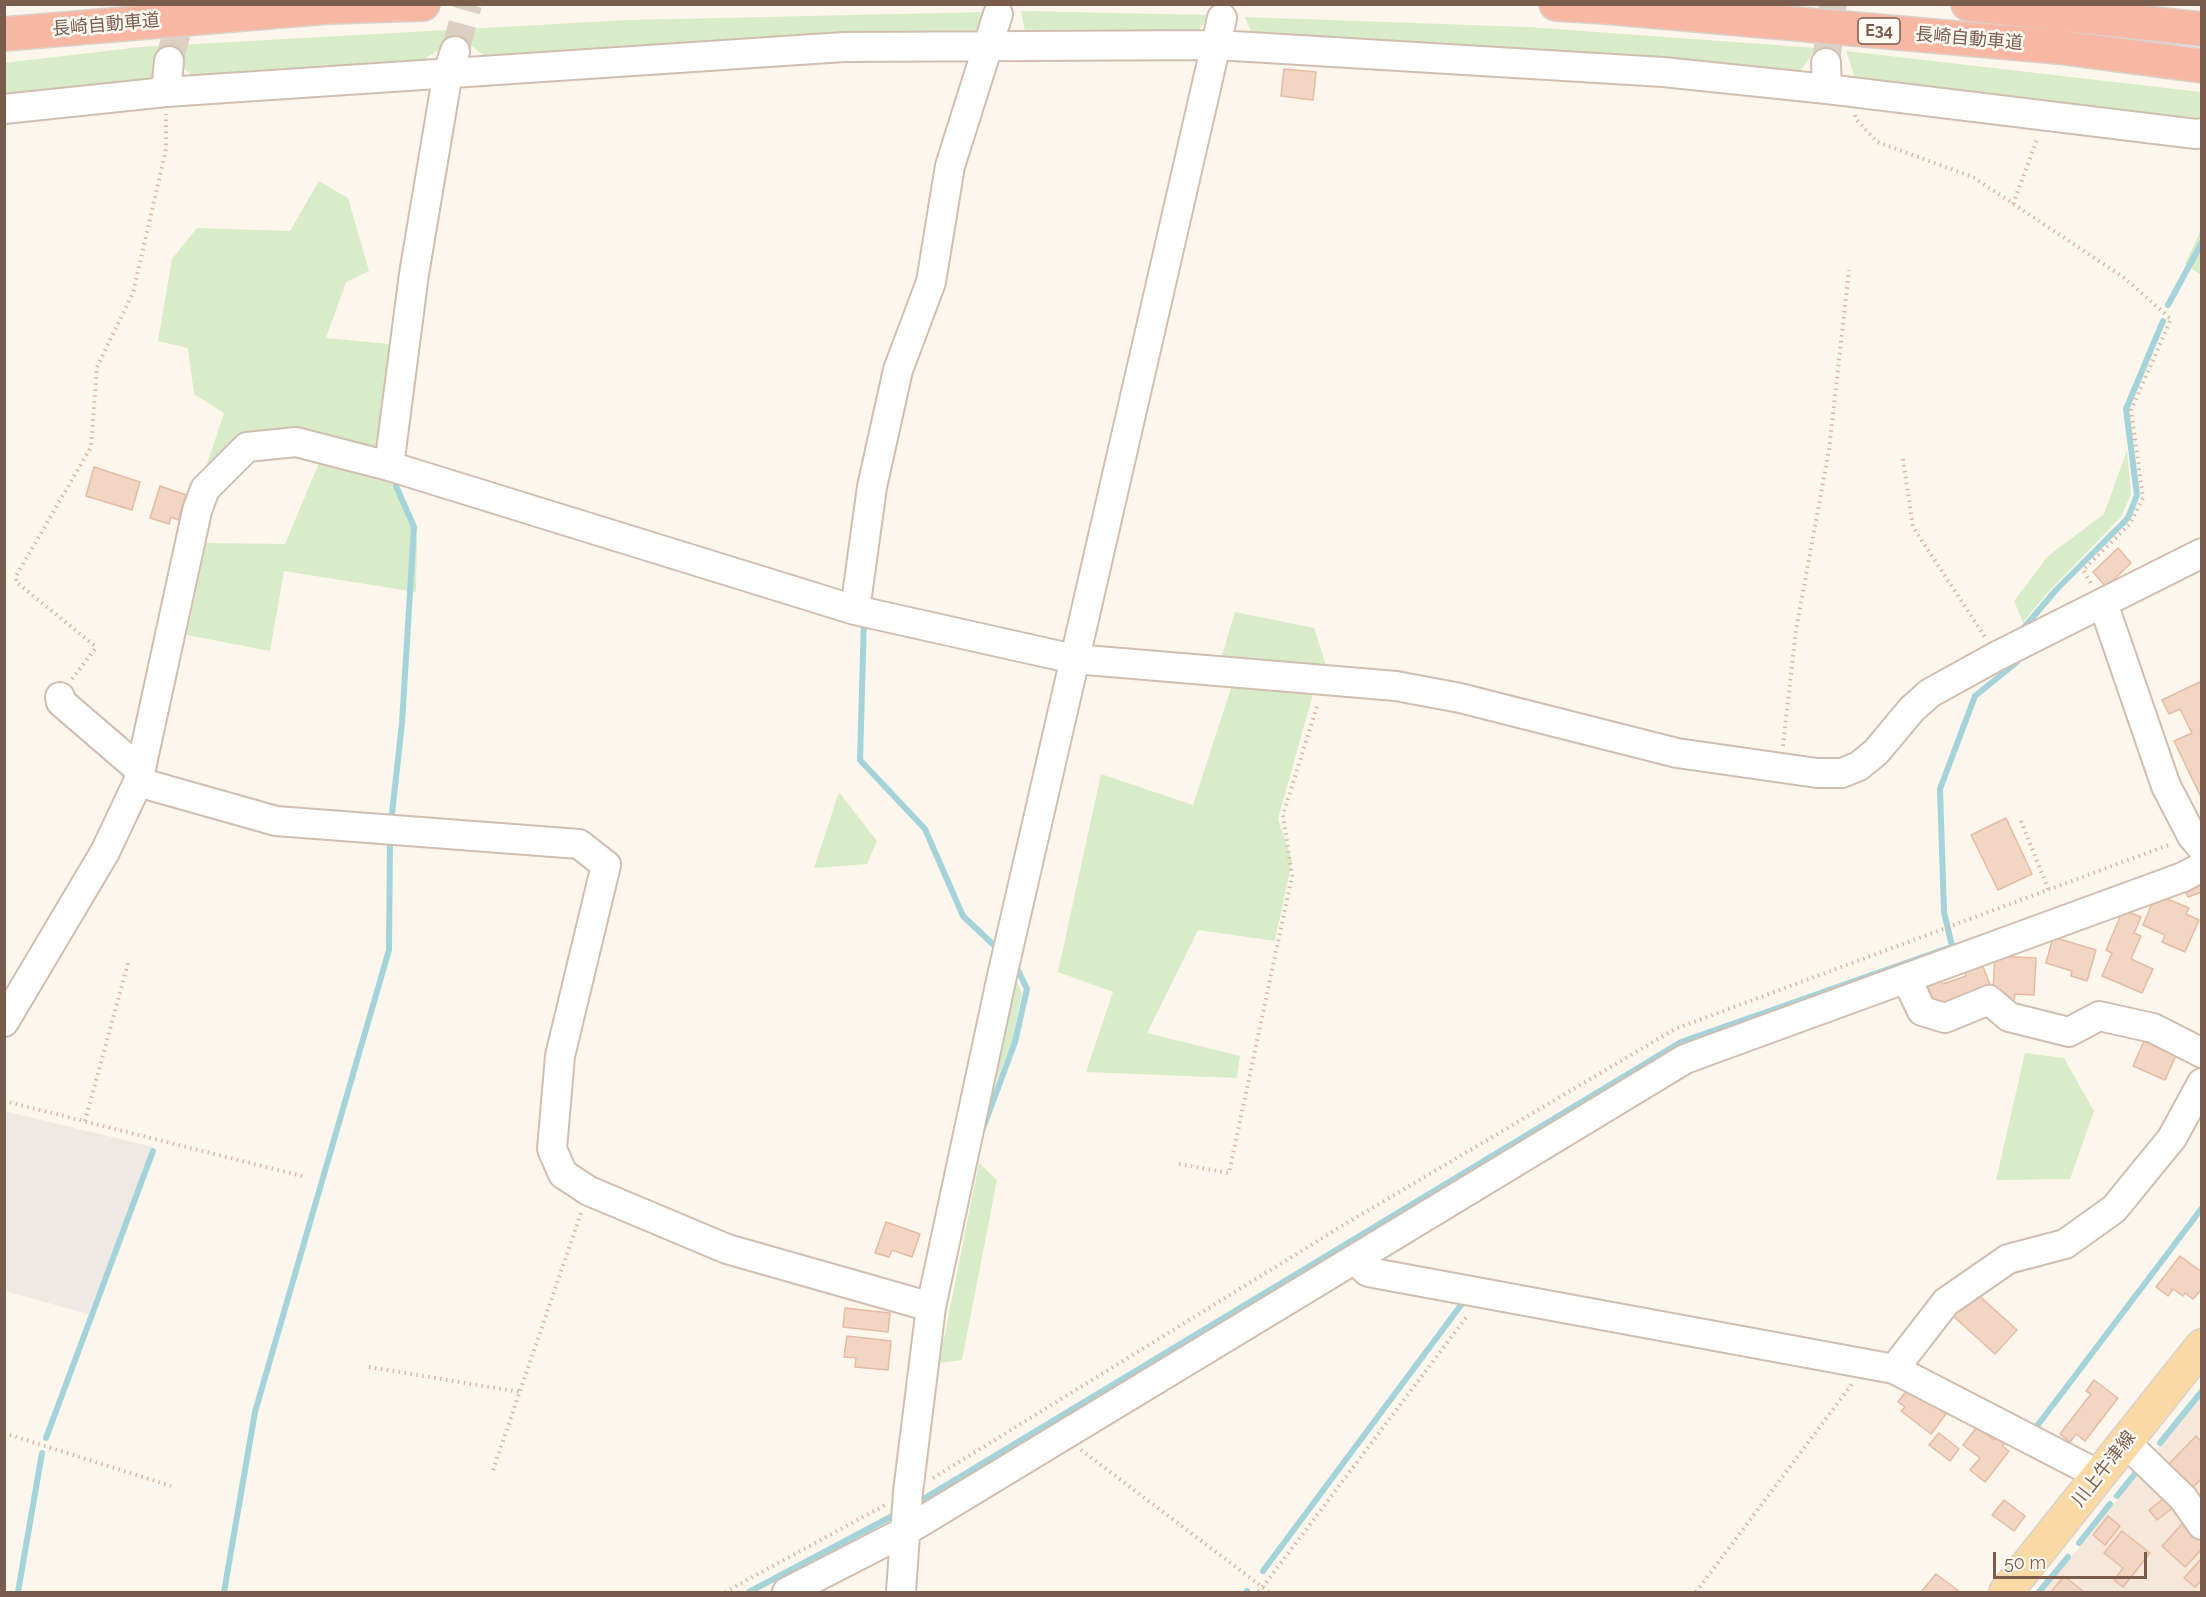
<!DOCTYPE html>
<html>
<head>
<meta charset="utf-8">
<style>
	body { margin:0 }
	#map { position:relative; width:2206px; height:1597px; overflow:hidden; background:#fdf6ec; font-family:Raleway,sans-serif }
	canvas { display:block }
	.frame { position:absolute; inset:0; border:6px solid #7a5c4d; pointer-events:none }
	.scale { position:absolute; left:1993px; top:1552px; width:154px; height:27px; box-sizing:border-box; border:3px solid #7a5c4d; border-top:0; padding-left:8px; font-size:18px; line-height:21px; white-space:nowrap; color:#7a5c4d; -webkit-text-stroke:4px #fffaf3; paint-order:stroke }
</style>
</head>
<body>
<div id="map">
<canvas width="2206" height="1597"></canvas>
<div class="frame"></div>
<div class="scale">50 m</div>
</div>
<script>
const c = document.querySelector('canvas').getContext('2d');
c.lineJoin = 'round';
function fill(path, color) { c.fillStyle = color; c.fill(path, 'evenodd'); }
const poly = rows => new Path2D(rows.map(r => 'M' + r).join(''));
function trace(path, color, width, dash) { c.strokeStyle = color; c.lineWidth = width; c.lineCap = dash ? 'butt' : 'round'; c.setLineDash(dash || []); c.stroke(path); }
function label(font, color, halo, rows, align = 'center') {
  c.font = font + ' Raleway,"Noto Sans JP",sans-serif'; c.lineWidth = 5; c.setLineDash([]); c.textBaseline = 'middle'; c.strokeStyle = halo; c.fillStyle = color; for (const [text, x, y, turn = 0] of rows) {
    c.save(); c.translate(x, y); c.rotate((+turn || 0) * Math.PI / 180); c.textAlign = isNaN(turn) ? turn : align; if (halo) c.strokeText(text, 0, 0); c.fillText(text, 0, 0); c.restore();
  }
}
const residential = poly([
	[2201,1393,2201,1592,2043,1592,2153,1455]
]);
const industrial = poly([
	[4,1111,153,1147,88,1314,5,1291]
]);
const green = poly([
	[1021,11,1209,15,1194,37,1026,37],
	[987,12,974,37,487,58,459,36,413,67,197,80,171,57,142,87,5,101,4,63,140,47,628,20],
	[1245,17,1528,27,1817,48,1801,70,1584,54,1253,37],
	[1846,51,2201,92,2201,116,2199,118,1856,81],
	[319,181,348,198,369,271,346,282,326,338,400,345,382,457,281,431,204,473,224,413,194,394,188,348,158,341,172,259,197,228,290,231],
	[2201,230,2202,275,2201,275,2185,264],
	[2127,450,2131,494,2121,517,2051,589,2023,622,2014,601,2048,556,2104,514],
	[321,458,392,478,417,541,416,592,284,571,270,651,187,635,206,543,285,544],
	[1235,612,1314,628,1327,668,1220,662],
	[1233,682,1315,687,1278,819,1292,861,1275,941,1198,930,1147,1033,1240,1056,1237,1078,1086,1072,1113,992,1058,972,1101,774,1193,805],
	[839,792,877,841,867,864,814,868],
	[1012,971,1022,993,1012,1042,978,1126],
	[2025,1053,2064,1058,2094,1111,2070,1179,1996,1180],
	[979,1163,997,1180,962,1360,939,1363]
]);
const stream = poly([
	[2168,305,2202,242],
	[864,618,860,760,925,829,963,916,1000,951],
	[2022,630,2056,590,2128,518,2137,495,2126,409,2163,321],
	[391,823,402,723,414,527,396,486,398,475],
	[1952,946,1944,912,1940,789,1975,696,2017,662],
	[982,1131,1015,1042,1027,989,1015,964],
	[2034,1430,2202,1208],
	[46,1438,153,1151],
	[2160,1443,2202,1391],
	[2117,1496,2141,1466],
	[915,1504,1681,1042,1954,946],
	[2079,1543,2110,1504],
	[1263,1571,1461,1305],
	[18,1592,42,1453],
	[224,1592,255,1412,389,950,390,837],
	[749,1592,898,1513],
	[1246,1592,1247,1591],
	[2039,1592,2068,1557]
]);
const building = poly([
	[1284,69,1316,72,1313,100,1281,96,1284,69],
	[94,467,140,482,132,510,86,496,94,467],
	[160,486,186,495,178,520,171,517,169,524,150,518,160,486],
	[2118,548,2131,563,2106,587,2093,572,2118,548],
	[2202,681,2202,799,2174,741,2192,733,2180,709,2169,714,2162,700,2202,681],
	[2006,818,2032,874,1998,890,1971,835,2006,818],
	[2202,878,2202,892,2188,897,2183,885,2202,878],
	[2156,894,2189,908,2186,914,2199,920,2185,952,2162,942,2165,935,2143,925,2156,894],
	[2123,910,2141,917,2134,933,2141,936,2131,959,2153,969,2142,993,2102,976,2112,953,2106,950,2123,910],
	[2053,937,2096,950,2087,981,2071,976,2072,971,2046,963,2053,937],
	[1995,956,2036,958,2034,995,2015,994,2014,1001,2001,1000,1993,992,1995,956],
	[1982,964,1991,987,1935,1008,1927,985,1941,980,1943,984,1966,976,1964,971,1982,964],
	[2144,1041,2176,1055,2165,1080,2133,1066,2144,1041],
	[886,1222,920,1234,912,1257,892,1250,889,1257,875,1253,886,1222],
	[2180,1256,2202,1272,2202,1289,2193,1299,2185,1293,2183,1296,2173,1289,2168,1296,2156,1287,2180,1256],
	[1974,1291,2017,1330,1995,1354,1952,1315,1974,1291],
	[845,1308,890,1313,888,1332,843,1327,845,1308],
	[847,1336,891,1341,888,1370,855,1367,856,1358,844,1357,847,1336],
	[2094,1380,2118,1398,2085,1441,2076,1434,2070,1442,2060,1434,2091,1394,2086,1391,2094,1380],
	[1910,1386,1946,1414,1931,1434,1901,1411,1905,1407,1898,1402,1910,1386],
	[1977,1427,1994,1440,1998,1435,2006,1441,2002,1446,2009,1451,1985,1482,1970,1470,1980,1458,1963,1445,1977,1427],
	[1939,1433,1959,1449,1950,1461,1929,1445,1939,1433],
	[2196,1436,2202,1442,2202,1478,2190,1490,2166,1467,2196,1436],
	[2167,1496,2175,1506,2157,1520,2149,1510,2167,1496],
	[2004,1500,2025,1516,2014,1531,1992,1515,2004,1500],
	[2108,1516,2120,1526,2105,1545,2093,1535,2108,1516],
	[2183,1523,2202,1541,2202,1549,2185,1567,2162,1546,2183,1523],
	[2122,1531,2150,1553,2123,1587,2114,1580,2123,1568,2104,1553,2122,1531],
	[2202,1558,2202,1580,2195,1587,2184,1578,2202,1558],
	[1936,1574,1960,1592,1921,1592,1936,1574],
	[2064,1576,2084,1592,2051,1592,2064,1576]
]);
const minorTunnel = poly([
	[455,51,468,4],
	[169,61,185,4],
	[1826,63,1833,4]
]);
const path = poly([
	[1855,115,1856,119,1877,142,1973,177,2123,277,2171,319,2131,410,2143,498,2130,524,2083,570,2091,583],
	[2013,204,2038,137],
	[1903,459,1913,527,1985,637],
	[72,679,95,649,95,646,16,582,16,576,91,447,97,367,133,293,166,149,166,114],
	[1783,746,1796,630,1829,450,1849,270],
	[2021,821,2049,891],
	[4,1101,306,1177],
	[85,1121,128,963],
	[1179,1164,1229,1173,1292,876,1283,815,1318,703],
	[369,1367,520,1392],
	[4,1433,171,1486],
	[1081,1450,1269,1592],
	[493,1470,581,1213],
	[933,1478,1345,1224,1675,1029,2171,844],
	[725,1592,885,1505],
	[1259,1592,1468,1315],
	[1696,1592,1852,1384]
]);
const minor = poly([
	[1826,63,1827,89],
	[166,92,169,61],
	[4,109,166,92,844,47,1217,45,1663,72,1827,89,2196,134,2202,133],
	[389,466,414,274,448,72,455,51],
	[2103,603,2166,786,2192,836,2202,848],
	[855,610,872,487,898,370,931,282,950,166,998,14],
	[60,697,61,702,140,770],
	[138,782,276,821,579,844,606,865,560,1056,552,1149,563,1174,589,1191,727,1249,931,1307],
	[1906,978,1922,1011,1945,1018,1989,1000,2009,1017,2069,1032,2099,1016,2153,1028,2202,1053],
	[4,1022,105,852,138,782,197,511,205,489,247,447,296,442,389,466,855,610,1074,659,1396,686,1460,698,1677,753,1817,773,1842,773,1859,766,1876,752,1912,709,1930,693,1997,656,2202,553],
	[1355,1260,1368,1272,1894,1369,2099,1475],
	[1894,1369,1946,1302,2008,1259,2065,1244,2114,1209,2172,1138,2202,1083],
	[2125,1442,2183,1498,2202,1525],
	[787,1592,904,1532,1685,1059,2183,877,2202,867],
	[901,1592,908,1492,931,1307,1002,976,1222,18]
]);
const major = poly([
	[2006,1592,2202,1346]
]);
const highway = poly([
	[1556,4,1605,7,2058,47,2202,66],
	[1968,4,2202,29],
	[4,34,328,7,423,4]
]);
const shields = [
	[1879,31,42]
];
const shieldNames = [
	["E34",1879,31]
];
const streetNames = [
	["長崎自動車道",106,25,-5],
	["長崎自動車道",1969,39,5],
	["川上牛津線",2104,1469,-52]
];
fill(residential, '#f5e8da');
fill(industrial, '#efe9e4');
fill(green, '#d8ecc9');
trace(stream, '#a5d3da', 6);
fill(building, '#f3d5c3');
trace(building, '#e6bba3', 1.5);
trace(minorTunnel, '#dcd0c4', 28, [28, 14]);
trace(minor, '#d1beb0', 32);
trace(major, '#dad1cd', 36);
trace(highway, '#dad1cd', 36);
trace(path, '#d9b8a5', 4, [1.5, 4.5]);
trace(minor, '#fff', 28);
trace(major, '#fbd9a5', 33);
trace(highway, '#f7b7a3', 33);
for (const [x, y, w] of shields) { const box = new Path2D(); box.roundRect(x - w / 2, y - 13, w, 26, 4.5); c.fillStyle = '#fffaf3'; c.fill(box); trace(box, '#7a5c4d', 1.5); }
label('bold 16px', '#7a5c4d', null, shieldNames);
label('18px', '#7a5c4d', '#fffaf3', streetNames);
</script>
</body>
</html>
